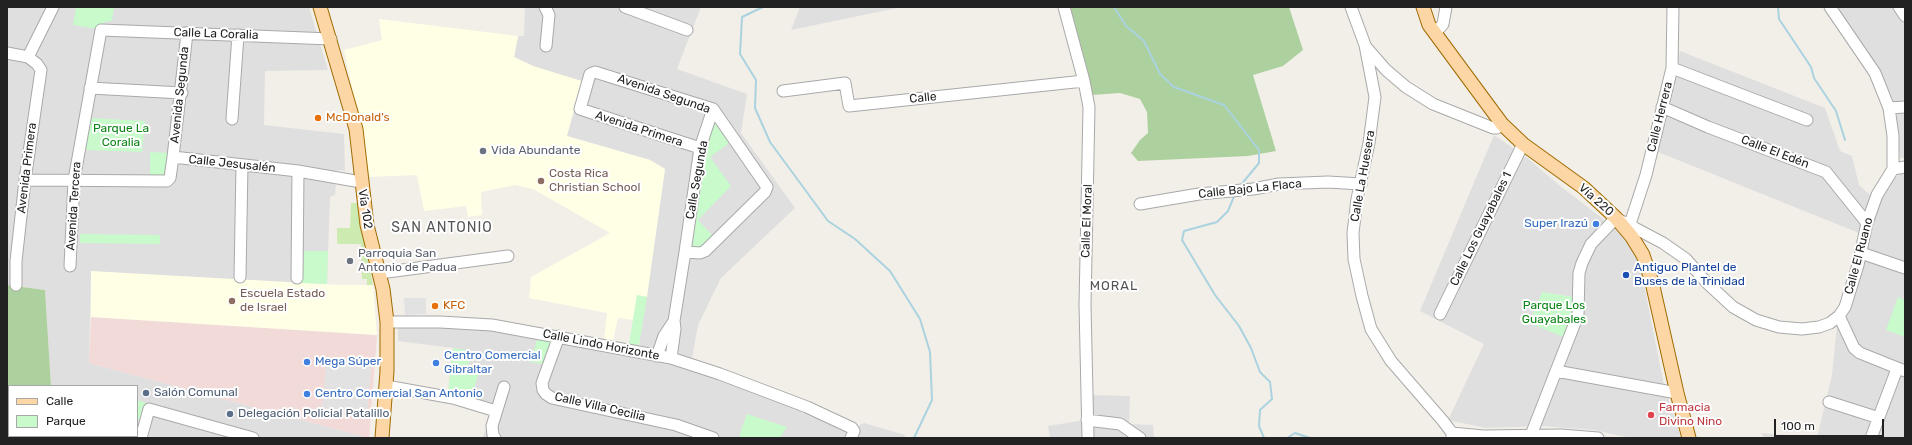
<!DOCTYPE html>
<html>
<head>
<meta charset="utf-8">
<style>
	body { margin:0 }
	#map { position:relative; width:1912px; height:445px; overflow:hidden; background:#f2efe9; font-family:Rubik,sans-serif }
	canvas { display:block }
	.frame { position:absolute; inset:0; border:8px solid #222; pointer-events:none }
	.legend { position:absolute; left:8px; top:385px; width:130px; height:52px; box-sizing:border-box; background:#fff; border:1px solid #a7a7a7; margin:0; padding:5px 7px; list-style:none; font-size:12px; color:#222 }
	.legend li { display:flex; align-items:center; gap:8px; height:20px }
	.legend b { width:20px; border:1px solid #a7a7a7 }
	.scale { position:absolute; left:1774px; top:419px; width:110px; height:18px; box-sizing:border-box; border:2px solid #222; border-top:0; padding-left:5px; font-size:12px; line-height:14px; white-space:nowrap; color:#222; -webkit-text-stroke:3px #fff; paint-order:stroke }
</style>
</head>
<body>
<div id="map">
<canvas width="1912" height="445"></canvas>
<div class="frame"></div>
<ul class="legend">
<li><b style="height:5px;background:#fcd6a4"></b>Calle</li>
<li><b style="height:11px;background:#c8facc"></b>Parque</li>
</ul>
<div class="scale">100 m</div>
</div>
<script>
const c = document.querySelector('canvas').getContext('2d');
c.lineJoin = 'round';
function fill(path, color) { c.fillStyle = color; c.fill(path, 'evenodd'); }
const poly = rows => new Path2D(rows.map(r => 'M' + r).join(''));
function trace(path, color, width, dash) { c.strokeStyle = color; c.lineWidth = width; c.lineCap = dash ? 'butt' : 'round'; c.setLineDash(dash || []); c.stroke(path); }
function label(font, color, halo, rows, align = 'center') {
  c.font = font + ' Rubik,sans-serif'; c.lineWidth = 4; c.setLineDash([]); c.textBaseline = 'middle'; c.strokeStyle = halo; c.fillStyle = color; for (const [text, x, y, turn = 0] of rows) {
    c.save(); c.translate(x, y); c.rotate((+turn || 0) * Math.PI / 180); c.textAlign = isNaN(turn) ? turn : align; if (halo) c.strokeText(text, 0, 0); c.fillText(text, 0, 0); c.restore();
  }
}
const residential = poly([
	[7,7,309,7,328,70,265,71,264,125,344,134,345,171,337,170,335,195,330,197,327,284,91,272,89,363,369,438,60,438,61,436,137,436,137,386,51,386,45,290,7,285],
	[525,7,701,7,677,69,747,94,741,133,795,208,721,278,698,325,692,358,639,345,665,169,650,160,566,136,533,66,514,57,518,36,524,36],
	[800,7,902,7,791,30],
	[1836,7,1905,7,1905,158,1900,158,1895,104,1880,70],
	[1680,51,1825,108,1840,151,1852,156,1859,185,1870,195,1859,233,1658,152],
	[1494,135,1526,157,1560,186,1619,231,1638,255,1664,385,1681,438,1631,438,1594,430,1542,426,1486,428,1448,420,1484,344,1420,311],
	[1905,173,1905,438,1817,438,1832,375,1837,326,1847,315,1852,302,1874,218,1883,195,1890,182,1900,174],
	[398,326,474,327,667,362,715,375,849,430,864,423,905,435,904,438,483,438,493,403,448,392,453,348,398,341],
	[1092,395,1130,396,1129,424,1153,425,1154,438,1050,438,1048,426,1091,419],
	[1761,433,1785,435,1810,438,1764,438]
]);
const commercial = poly([
	[91,317,377,335,369,438,89,363]
]);
const education = poly([
	[379,19,518,36,514,57,533,66,582,81,567,136,650,160,665,169,647,297,637,295,633,320,618,318,613,340,604,339,607,313,529,298,531,277,610,233,533,189,515,185,481,192,482,215,468,217,466,206,424,211,417,175,368,177,359,122,344,50,382,40],
	[91,271,339,285,373,285,377,335,91,317]
]);
const grass = poly([
	[351,203,357,203,373,285,367,285,367,279,362,279,361,244,338,244,337,242,337,228,350,228]
]);
const forest = poly([
	[1069,7,1289,7,1303,50,1283,66,1253,75,1276,151,1248,156,1138,161,1131,153,1140,140,1148,133,1147,112,1140,99,1120,93,1092,95],
	[7,285,45,290,51,386,9,386,9,408,7,408]
]);
const park = poly([
	[76,7,114,7,112,21,105,22,97,29,73,25],
	[714,116,732,141,710,157,731,186,698,220,714,237,703,249,691,248,702,154],
	[91,118,145,121,142,152,86,150],
	[150,152,169,153,166,176,150,177],
	[80,234,160,235,160,244,80,243],
	[304,251,328,251,327,284,302,283],
	[1542,292,1574,297,1575,311,1566,338,1529,323],
	[637,295,647,297,639,345,629,344],
	[1898,297,1905,300,1905,337,1886,330],
	[538,337,552,340,543,364,530,362],
	[453,348,470,351,468,369,479,372,471,398,448,392],
	[137,400,147,403,142,419,137,419],
	[747,414,787,427,780,438,742,438,739,436]
]);
const parking = poly([
	[404,298,426,298,426,314,405,315],
	[327,357,372,360,367,412,322,408]
]);
const stream = poly([
	[763,7,742,17,740,54,756,80,755,108,770,142,828,221,855,239,890,271,920,319,930,352,932,400,914,438],
	[1114,7,1126,26,1144,41,1160,74,1174,87,1224,105,1259,150,1259,163,1240,186],
	[1778,7,1779,19,1811,67,1814,78,1836,111,1845,140],
	[1235,194,1228,211,1217,222,1184,231,1182,240,1215,295,1239,326,1251,348,1260,372,1270,382,1272,399,1260,410,1259,426,1264,438],
	[1287,438,1295,433,1310,438]
]);
const minor = poly([
	[545,7,549,15,546,46],
	[625,7,687,30],
	[1064,7,1084,81,1089,107,1085,305,1088,438],
	[1351,7,1365,45,1375,97,1369,143,1357,199,1353,233,1354,259,1362,296,1371,329,1391,361,1443,421,1452,433,1452,438],
	[1899,7,1905,16],
	[1435,33,1443,24,1446,7],
	[1366,47,1386,70,1406,87,1433,104,1493,128,1497,128,1502,124],
	[7,53,28,57,37,64,41,70,25,180,16,261,16,285],
	[28,57,53,7],
	[1672,68,1807,120],
	[90,88,182,93],
	[783,91,845,83,849,106,1084,81],
	[1662,107,1708,127,1826,172,1867,223],
	[1889,108,1905,107],
	[232,119,238,35],
	[173,157,187,33],
	[1893,169,1905,167],
	[25,180,167,181,170,178,173,157,298,171,361,182],
	[1140,204,1199,194,1253,189,1279,184,1328,182,1361,184],
	[1630,224,1646,175,1672,68,1673,7],
	[685,252,700,148,713,109],
	[1861,253,1905,268],
	[70,266,74,180,101,30,331,39],
	[380,273,508,256],
	[240,277,242,165],
	[297,278,298,171],
	[1440,314,1523,144],
	[1839,316,1854,348,1860,353,1905,371],
	[387,322,440,322,492,325,671,358,720,374,807,407,852,428,854,431,851,438],
	[559,336,542,383,543,390,546,394,552,398,570,402,676,425,713,438],
	[657,356,664,336,674,321],
	[671,358,675,329,674,321,685,252,700,253,705,251,765,192,767,187,713,109,595,72,590,74,580,109,700,148],
	[1556,371,1677,393],
	[386,386,453,398,496,411],
	[1829,402,1879,418],
	[1087,420,1120,424,1140,438],
	[1452,433,1483,436,1561,435,1598,438],
	[1531,435,1578,315,1579,273,1582,263,1591,244,1616,218,1663,243,1686,259,1707,283,1733,307,1756,320,1779,327,1802,329,1819,327,1830,323,1839,316,1845,307,1858,265,1867,223,1877,195,1893,169,1893,136,1889,108,1875,73,1830,7],
	[141,438,149,409,253,438],
	[495,438,493,435,492,426,504,387],
	[1871,438,1897,369]
]);
const major = poly([
	[320,7,356,129,367,225,383,289,387,322,387,371,382,438],
	[1423,7,1429,25,1502,124,1523,144,1584,188,1616,218,1632,237,1643,255,1652,282,1677,393,1689,438]
]);
const markers = [
	[318,118,4,"#e8710a"],
	[483,151,4,"#6b7280"],
	[541,181,4,"#8d6e63"],
	[1596,224,4,"#3f7fe0"],
	[350,261,4,"#6b7280"],
	[1626,275,4,"#1a4fb4"],
	[232,301,4,"#8d6e63"],
	[435,306,4,"#e8710a"],
	[307,362,4,"#3f7fe0"],
	[436,363,4,"#3f7fe0"],
	[146,393,4,"#5c6f8a"],
	[307,394,4,"#3f7fe0"],
	[230,414,4,"#5c6f8a"],
	[1651,415,4,"#e0444e"]
];
const streetNames = [
	["Calle La Coralia",216,34,2],
	["Avenida Segunda",664,94,19],
	["Avenida Segunda",180,95,-84],
	["Calle",923,98,-6],
	["Calle Herrera",1660,117,-76],
	["Avenida Primera",639,129,18],
	["Calle El Edén",1775,152,21],
	["Calle Jesusalén",232,164,6],
	["Avenida Primera",27,168,-83],
	["Calle La Huesera",1363,176,-80],
	["Calle Segunda",697,180,-80],
	["Calle Bajo La Flaca",1250,189,-6],
	["Vía 220",1596,200,41],
	["Avenida Tercera",74,206,-86],
	["Vía 102",365,209,81],
	["Calle El Moral",1087,221,-88],
	["Calle Los Guayabales 1",1481,229,-64],
	["Calle El Ruano",1859,256,-75],
	["Calle Lindo Horizonte",601,345,11],
	["Calle Villa Cecilia",600,407,13]
];
const foodNames = [
	["McDonald's",326,118],
	["KFC",443,306]
];
const parkNames = [
	["Parque La",121,129],
	["Coralia",121,143],
	["Parque Los",1554,306],
	["Guayabales",1554,320]
];
const worshipNames = [
	["Vida Abundante",491,151],
	["Parroquia San",358,254],
	["Antonio de Padua",358,268]
];
const educationNames = [
	["Costa Rica",549,174],
	["Christian School",549,188],
	["Escuela Estado",240,294],
	["de Israel",240,308]
];
const shopNames = [
	["Super Irazú",1588,224,"right"],
	["Centro Comercial",444,356],
	["Gibraltar",444,370],
	["Mega Súper",315,362],
	["Centro Comercial San Antonio",315,394]
];
const transitNames = [
	["Antiguo Plantel de",1634,268],
	["Buses de la Trinidad",1634,282]
];
const serviceNames = [
	["Salón Comunal",154,393],
	["Delegación Policial Patalillo",238,414]
];
const healthNames = [
	["Farmacia",1659,408],
	["Divino Nino",1659,422]
];
const neighbourhoodNames = [
	["MORAL",1114,286]
];
const quarterNames = [
	["SAN ANTONIO",442,228]
];
fill(residential, '#e0dfdf');
fill(commercial, '#f2dad9');
fill(education, '#ffffe5');
fill(grass, '#cdebb0');
fill(forest, '#add19e');
fill(park, '#c8facc');
fill(parking, '#e2e2e2');
trace(stream, '#aad3df', 2);
trace(minor, '#a9a9a9', 13);
trace(major, '#a06b00', 15);
trace(minor, '#fff', 11);
trace(major, '#fcd6a4', 13);
for (const [x, y, r, color] of markers) { const dot = new Path2D(); dot.arc(x, y, r, 0, 2 * Math.PI); c.fillStyle = color; c.fill(dot); trace(dot, '#fff', 1.5); }
label('12px', '#222', '#fff', streetNames);
label('12px', '#c56008', '#fff', foodNames, 'left');
label('12px', '#0c8416', '#fff', parkNames);
label('12px', '#5b616d', '#fff', worshipNames, 'left');
label('12px', '#785e54', '#fff', educationNames, 'left');
label('12px', '#366cbe', '#fff', shopNames, 'left');
label('12px', '#164399', '#fff', transitNames, 'left');
label('12px', '#4e5e75', '#fff', serviceNames, 'left');
label('12px', '#be3a42', '#fff', healthNames, 'left');
c.letterSpacing = '1px';
label('13px', '#555', '#fff', neighbourhoodNames);
c.letterSpacing = '0px';
c.letterSpacing = '1px';
label('14px', '#555', '#fff', quarterNames);
c.letterSpacing = '0px';
</script>
</body>
</html>
